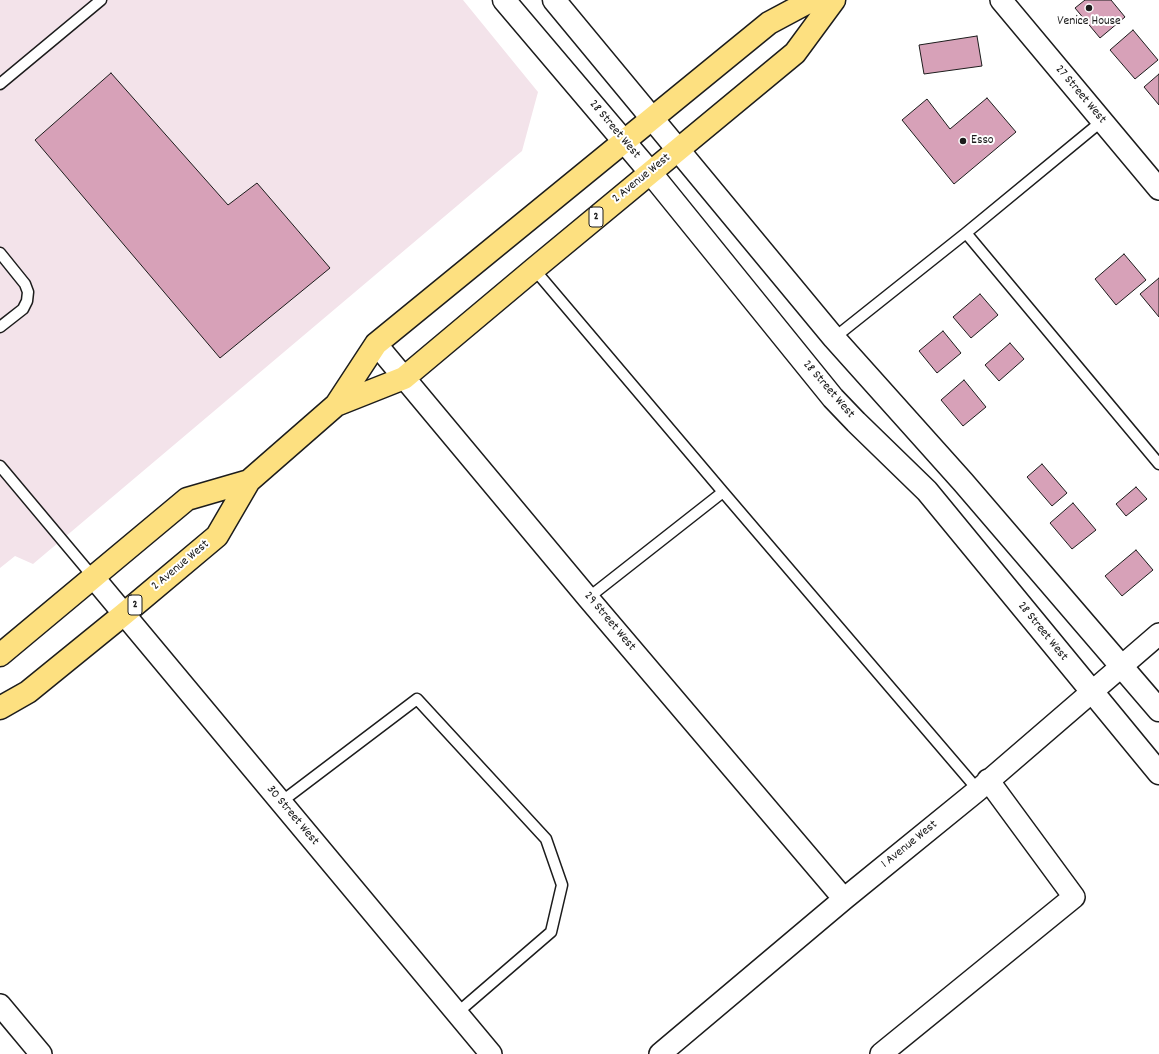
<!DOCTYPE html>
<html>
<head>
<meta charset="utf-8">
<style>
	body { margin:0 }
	canvas { display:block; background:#fff }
</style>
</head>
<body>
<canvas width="1159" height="1054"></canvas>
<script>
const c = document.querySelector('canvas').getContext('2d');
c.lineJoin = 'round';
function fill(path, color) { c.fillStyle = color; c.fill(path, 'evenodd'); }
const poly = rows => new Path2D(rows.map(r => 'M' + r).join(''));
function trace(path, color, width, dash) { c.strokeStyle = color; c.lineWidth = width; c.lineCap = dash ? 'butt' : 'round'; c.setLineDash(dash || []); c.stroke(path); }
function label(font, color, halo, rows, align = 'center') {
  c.font = font + ' Dekko,sans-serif'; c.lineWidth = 4; c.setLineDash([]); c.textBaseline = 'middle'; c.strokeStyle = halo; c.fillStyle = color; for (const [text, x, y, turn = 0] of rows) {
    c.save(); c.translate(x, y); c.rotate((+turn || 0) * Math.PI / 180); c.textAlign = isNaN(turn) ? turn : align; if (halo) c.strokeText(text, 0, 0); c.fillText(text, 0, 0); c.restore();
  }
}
const built = poly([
	[0,0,463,0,538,92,522,151,33,564,15,556,0,568]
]);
const building = poly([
	[1085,0,1111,0,1125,17,1100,38,1075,8,1085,0],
	[1133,30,1158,60,1135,79,1110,50,1133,30],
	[977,36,982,66,924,74,919,45,977,36],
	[111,73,228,205,257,183,330,268,220,358,35,140,111,73],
	[1159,74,1159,105,1144,87,1159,74],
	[987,98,1016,132,954,184,902,120,927,99,950,129,987,98],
	[1124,254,1146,280,1116,305,1095,279,1124,254],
	[1159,278,1159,317,1140,294,1159,278],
	[980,294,998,315,971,338,953,317,980,294],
	[943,331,961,353,937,373,919,351,943,331],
	[1010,343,1024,359,999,381,985,365,1010,343],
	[964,380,986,407,963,426,941,400,964,380],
	[1042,464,1067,493,1052,506,1027,477,1042,464],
	[1136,487,1147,499,1126,516,1116,504,1136,487],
	[1073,503,1096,530,1072,549,1050,523,1073,503],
	[1136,550,1153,570,1122,596,1105,576,1136,550]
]);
const lane = poly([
	[0,84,101,0],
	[966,233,1159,464],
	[0,253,25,284,28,292,27,301,23,309,0,327],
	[534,269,723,492,978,790],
	[834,338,966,233,1102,121],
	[0,466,94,578],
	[588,598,723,492],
	[281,802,417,699,546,839,562,885,551,932,457,1013]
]);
const street = poly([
	[1001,0,1159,189],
	[376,344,588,598,844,899],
	[94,578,491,1054],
	[0,1005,41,1054],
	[660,1054,844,899,978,790,1159,634],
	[881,1054,1074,897,988,780]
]);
const secondary = poly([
	[504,0,650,172,833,398,856,422,927,491,1159,773],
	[554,0,834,338,963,482,1159,710]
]);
const highway = poly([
	[336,405,404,378,534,269,795,53,834,0],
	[0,655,187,499,249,481],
	[0,708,28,692,124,614,217,536,249,481,336,405,376,344,769,23,812,0]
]);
const markers = [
	[1089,8,4,"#1c1c1c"],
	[963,141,4,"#1c1c1c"]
];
const shields = [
	[596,217,14],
	[135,605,14]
];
const shieldNames = [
	["2",596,217],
	["2",135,605]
];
const poiNames = [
	["Venice House",1089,22],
	["Esso",971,141,"left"]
];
const streetNames = [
	["27 Street West",1080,95,50],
	["28 Street West",614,130,50],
	["2 Avenue West",642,179,-39],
	["28 Street West",828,390,49],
	["2 Avenue West",181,566,-40],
	["29 Street West",609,622,50],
	["28 Street West",1042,632,51],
	["30 Street West",292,816,50],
	["1 Avenue West",910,845,-39]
];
fill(built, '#f3e3ea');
fill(building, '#d7a1b8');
trace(building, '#1c1c1c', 1);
trace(lane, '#1c1c1c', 13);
trace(street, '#1c1c1c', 24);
trace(secondary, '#1c1c1c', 25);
trace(highway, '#1c1c1c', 25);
trace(lane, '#fff', 10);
trace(street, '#fff', 21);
trace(secondary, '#fff', 22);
trace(highway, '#fde080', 22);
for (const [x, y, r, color] of markers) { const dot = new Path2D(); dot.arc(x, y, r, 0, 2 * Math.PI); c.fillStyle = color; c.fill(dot); trace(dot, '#fff', 1.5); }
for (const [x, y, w] of shields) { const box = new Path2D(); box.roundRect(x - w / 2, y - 10, w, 20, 3); c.fillStyle = '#fff'; c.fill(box); trace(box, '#1c1c1c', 1); }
label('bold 12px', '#1c1c1c', null, shieldNames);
label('13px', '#1c1c1c', '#fff', poiNames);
label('13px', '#1c1c1c', '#fff', streetNames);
</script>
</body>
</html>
